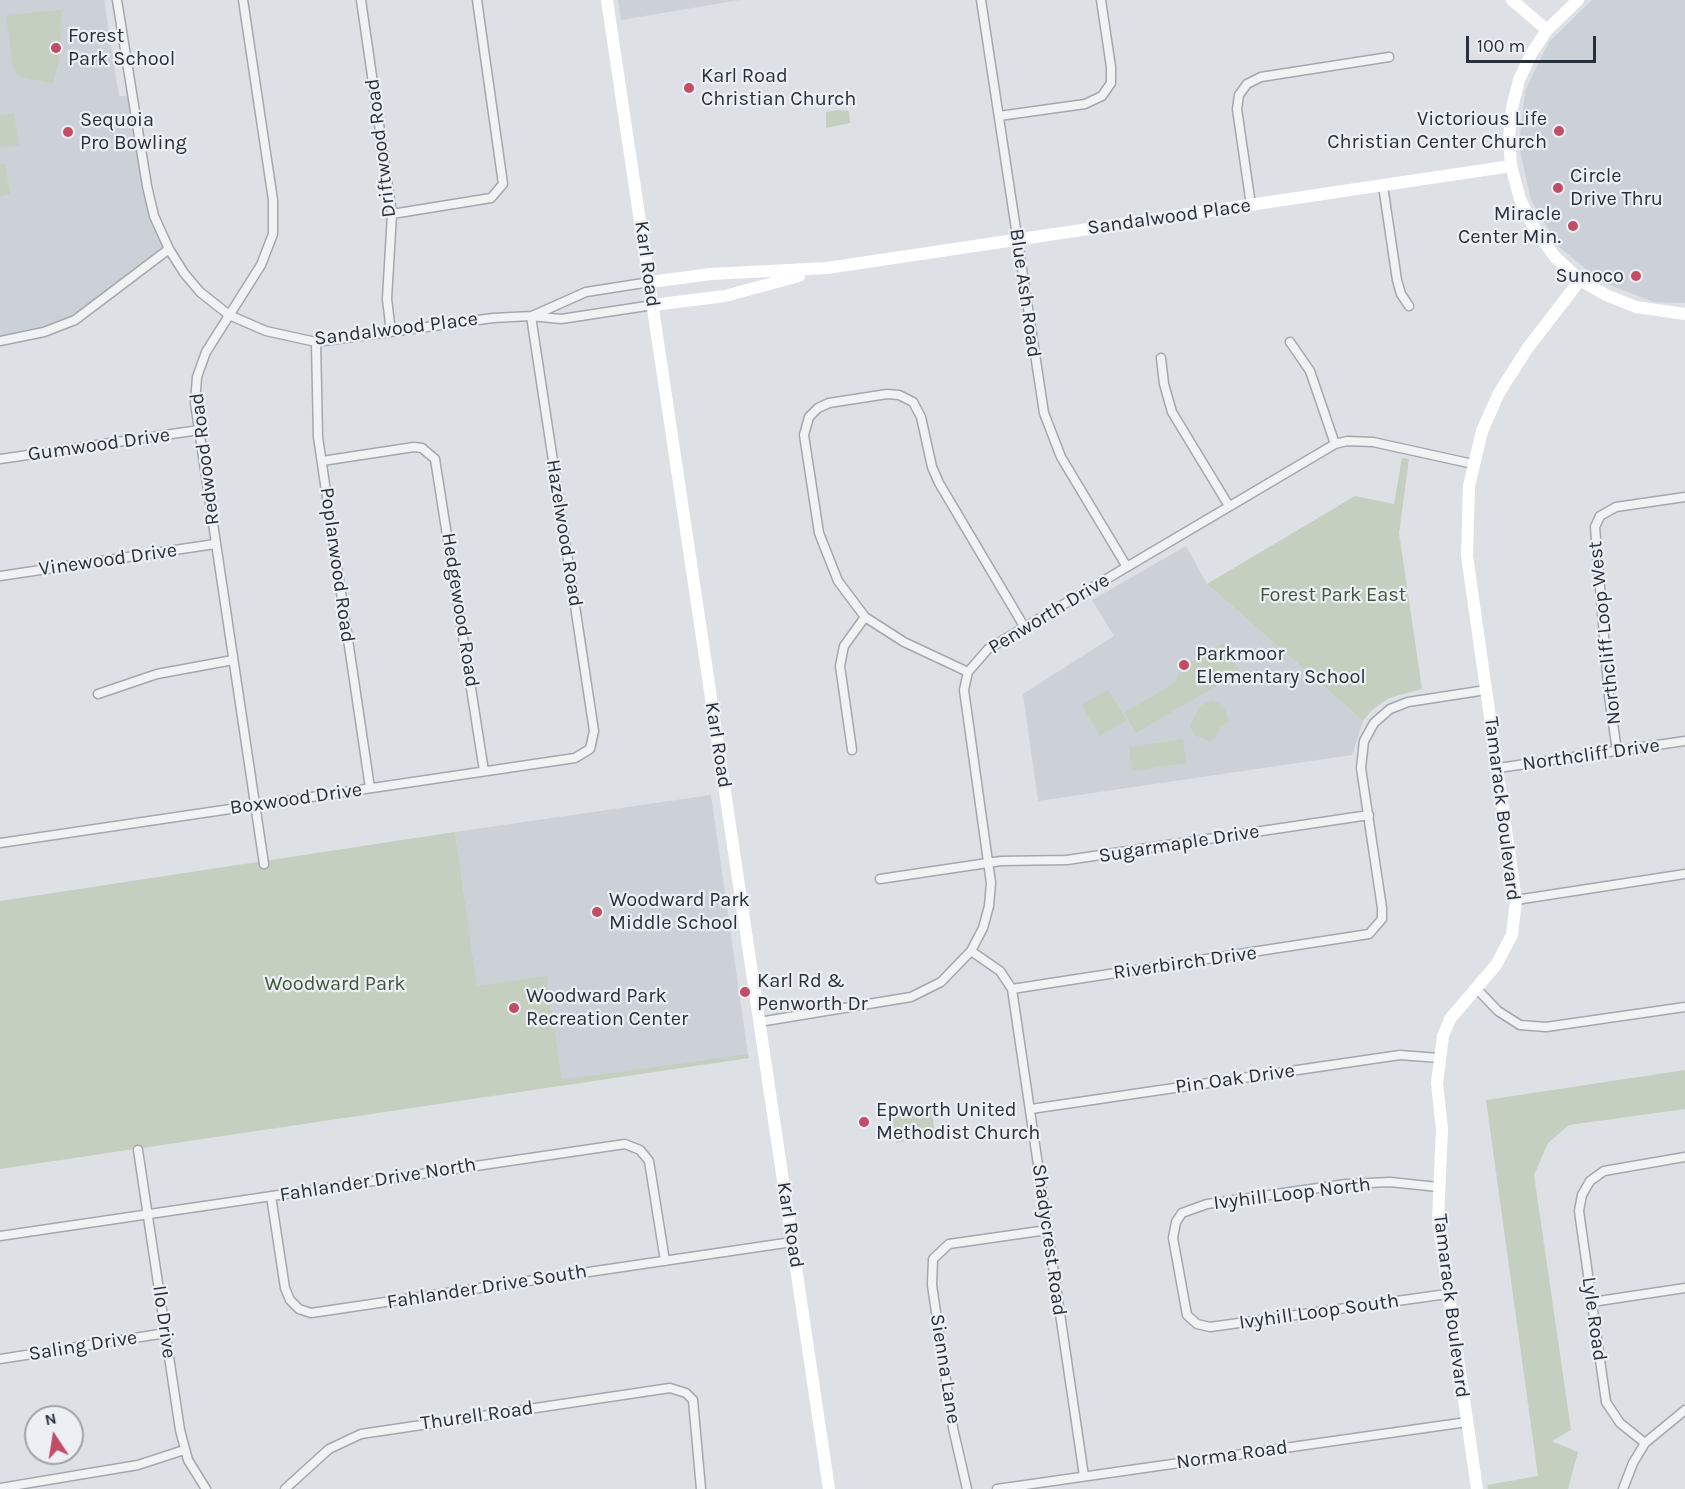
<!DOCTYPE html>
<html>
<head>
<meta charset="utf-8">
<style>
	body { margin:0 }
	#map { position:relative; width:1685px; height:1489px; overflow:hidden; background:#dde1e6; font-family:Karla,sans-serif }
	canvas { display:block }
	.north { position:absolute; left:24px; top:1405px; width:60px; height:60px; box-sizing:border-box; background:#ecf0f4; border:2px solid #9ea3aa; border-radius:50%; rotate:348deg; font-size:16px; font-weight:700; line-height:24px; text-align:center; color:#28303b }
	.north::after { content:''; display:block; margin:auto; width:21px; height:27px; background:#c14d67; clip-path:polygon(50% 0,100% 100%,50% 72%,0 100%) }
	.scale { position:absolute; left:1466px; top:36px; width:130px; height:27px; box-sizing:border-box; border:3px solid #28303b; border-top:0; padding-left:8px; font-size:18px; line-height:21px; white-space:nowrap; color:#28303b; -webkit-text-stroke:4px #ecf0f4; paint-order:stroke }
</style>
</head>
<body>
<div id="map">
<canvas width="1685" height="1489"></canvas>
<div class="north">N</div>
<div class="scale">100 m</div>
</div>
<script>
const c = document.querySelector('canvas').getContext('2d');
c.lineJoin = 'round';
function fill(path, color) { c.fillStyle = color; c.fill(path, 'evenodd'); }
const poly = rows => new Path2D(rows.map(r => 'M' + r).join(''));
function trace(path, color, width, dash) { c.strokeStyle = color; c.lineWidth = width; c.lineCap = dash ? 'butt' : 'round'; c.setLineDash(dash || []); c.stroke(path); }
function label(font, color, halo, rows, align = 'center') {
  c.font = font + ' Karla,sans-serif'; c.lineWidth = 4.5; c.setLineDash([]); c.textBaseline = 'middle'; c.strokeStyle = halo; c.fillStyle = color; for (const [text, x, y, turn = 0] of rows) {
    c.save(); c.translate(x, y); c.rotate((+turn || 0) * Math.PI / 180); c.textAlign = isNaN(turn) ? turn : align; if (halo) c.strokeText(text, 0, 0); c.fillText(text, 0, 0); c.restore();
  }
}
const built = poly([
	[0,0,104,0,119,96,133,96,148,194,168,248,81,318,0,342],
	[618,0,740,0,621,20],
	[1592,0,1685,0,1685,303,1654,302,1602,282,1559,247,1531,200,1519,146,1525,91,1549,42],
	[1186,546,1207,584,1363,721,1352,755,1038,801,1023,694,1114,636,1092,600],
	[711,795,748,1054,562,1081,547,977,477,987,455,832]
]);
const green = poly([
	[62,10,59,60,53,84,19,76,13,69,6,15],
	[837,110,849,111,850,123,826,128,826,112],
	[14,113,19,145,0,147,0,115],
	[5,163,10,194,0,196,0,164],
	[1402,458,1409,459,1399,533,1422,689,1389,698,1372,710,1363,721,1207,584,1355,496,1394,504],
	[1223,643,1240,672,1136,733,1124,713,1176,682,1177,674,1186,665],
	[1108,690,1127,720,1100,736,1082,705],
	[1212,701,1223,705,1229,721,1220,727,1215,738,1210,741,1194,735,1190,725,1201,705],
	[1183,739,1186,763,1132,771,1129,747],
	[455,832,477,986,547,976,562,1080,748,1054,749,1058,0,1169,0,901],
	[1685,1070,1685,1109,1569,1125,1548,1143,1534,1175,1571,1430,1552,1441,1578,1452,1568,1489,1488,1489,1487,1485,1538,1476,1486,1100],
	[931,1108,935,1133,896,1143,892,1115]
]);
const street = poly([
	[117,0,147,186,154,216,169,249,184,273,200,292,229,315,266,331,316,342,493,318,531,316,561,319,653,305],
	[243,0,273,200,273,234,261,265,206,352,197,377,195,403,264,864],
	[361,0,392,214,387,299,391,332],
	[981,0,1044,413,1061,457,1127,567],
	[999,116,1085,104,1102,96,1111,83,1111,67,1101,0],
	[1383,186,1397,280,1401,294,1409,306],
	[1251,205,1237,109,1239,95,1247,84,1261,77,1389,57],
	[392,214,491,198,503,184,477,0],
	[532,316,586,292,650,282],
	[0,341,44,332,75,320,169,249],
	[316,342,318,437,370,788],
	[1290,342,1310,371,1335,444],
	[1161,358,1164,384,1172,412,1229,506],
	[0,459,199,430],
	[322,461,414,447,422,448,435,459,484,771],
	[0,576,215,544],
	[968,672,904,642,865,617,838,581,819,533,804,435,809,417,818,408,829,403,887,394,899,395,913,402,921,417,932,467,939,483,1025,628],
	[98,694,157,674,233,660],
	[852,750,840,666,844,646,865,617],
	[1617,751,1609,696,1595,527,1600,516,1616,507,1685,497],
	[1498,768,1685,741],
	[0,843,575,758,590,749,594,731,531,316],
	[880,879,1001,861,1067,860,1369,815],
	[1516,900,1685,874],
	[971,951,1000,971,1012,989,1084,1476],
	[1476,988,1498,1011,1520,1025,1546,1027,1685,1007],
	[1012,989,1369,934,1382,919,1382,908,1361,768,1364,741,1374,723,1390,709,1408,702,1486,690],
	[759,1022,911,997,941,982,971,951,983,928,989,906,991,883,964,690,968,672,988,649,1335,444,1347,441,1373,442,1473,464],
	[1031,1109,1400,1055,1439,1058],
	[138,1150,180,1430,188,1460,206,1489],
	[1438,1187,1390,1182,1346,1184,1207,1204,1182,1213,1176,1222,1173,1238,1187,1315,1197,1324,1210,1327,1447,1294],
	[271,1196,285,1288,290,1300,299,1309,311,1313,792,1242],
	[0,1236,625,1144,640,1150,649,1161,665,1261],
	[1592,1302,1685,1288],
	[0,1359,166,1333],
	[1645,1443,1620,1423,1606,1402,1579,1211,1582,1195,1590,1181,1604,1171,1685,1157],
	[0,1488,138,1465,184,1450],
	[285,1489,329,1449,361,1434,670,1388,686,1393,693,1400,701,1489],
	[967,1489,953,1428,932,1285,933,1259,949,1244,1047,1230],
	[997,1489,1467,1422],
	[1623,1489,1633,1463,1645,1443,1685,1410]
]);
const secondary = poly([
	[607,0,829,1489],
	[1512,0,1547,30],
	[1578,0,1547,30,1531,54,1519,80,1512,108,1509,137,1511,166,1520,199,1533,226,1555,257,1580,280,1606,295,1636,307,1685,314],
	[650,282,711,274,827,268,1511,166],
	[653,305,725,296,799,276],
	[1477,1489,1438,1220,1442,1129,1437,1083,1443,1036,1450,1019,1496,965,1512,935,1516,900,1467,556,1469,486,1482,431,1499,393,1527,349,1580,280]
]);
const markers = [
	[56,48,6,"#c14d67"],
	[689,88,6,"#c14d67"],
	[1559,131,6,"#c14d67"],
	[68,132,6,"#c14d67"],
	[1558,188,6,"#c14d67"],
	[1573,226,6,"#c14d67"],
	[1636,276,6,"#c14d67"],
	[1184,665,6,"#c14d67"],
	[597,912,6,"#c14d67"],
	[745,992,6,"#c14d67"],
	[514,1008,6,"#c14d67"],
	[864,1122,6,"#c14d67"]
];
const poiNames = [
	["Forest",68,36],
	["Park School",68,59],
	["Karl Road",701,76],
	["Christian Church",701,99],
	["Victorious Life",1547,119,"right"],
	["Christian Center Church",1547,142,"right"],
	["Sequoia",80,120],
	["Pro Bowling",80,143],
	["Circle",1570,176],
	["Drive Thru",1570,199],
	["Miracle",1561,214,"right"],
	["Center Min.",1561,237,"right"],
	["Sunoco",1624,276,"right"],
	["Parkmoor",1196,654],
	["Elementary School",1196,677],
	["Woodward Park",609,900],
	["Middle School",609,923],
	["Karl Rd &",757,981],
	["Penworth Dr",757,1004],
	["Woodward Park",526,996],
	["Recreation Center",526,1019],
	["Epworth United",876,1110],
	["Methodist Church",876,1133]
];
const streetNames = [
	["Driftwood Road",381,148,-97],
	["Sandalwood Place",1169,217,-8],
	["Karl Road",647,264,82],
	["Blue Ash Road",1025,293,82],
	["Sandalwood Place",396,329,-7],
	["Gumwood Drive",99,445,-8],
	["Redwood Road",205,459,-97],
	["Hazelwood Road",564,533,81],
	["Vinewood Drive",108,560,-8],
	["Poplarwood Road",337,565,82],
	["Hedgewood Road",460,610,81],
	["Penworth Drive",1049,614,-31],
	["Northcliff Loop West",1605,633,-96],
	["Karl Road",718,745,81],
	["Northcliff Drive",1591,755,-8],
	["Boxwood Drive",296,799,-8],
	["Tamarack Boulevard",1502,809,83],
	["Sugarmaple Drive",1179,844,-9],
	["Riverbirch Drive",1185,963,-8],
	["Pin Oak Drive",1235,1079,-8],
	["Fahlander Drive North",378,1180,-9],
	["Ivyhill Loop North",1292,1194,-7],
	["Karl Road",790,1225,81],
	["Shadycrest Road",1049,1240,82],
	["Fahlander Drive South",487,1287,-9],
	["Tamarack Boulevard",1451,1306,83],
	["Ivyhill Loop South",1319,1312,-8],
	["Lyle Road",1594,1319,82],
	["Ilo Drive",164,1322,82],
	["Saling Drive",83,1346,-9],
	["Sienna Lane",945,1369,81],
	["Thurell Road",477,1416,-8],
	["Norma Road",1232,1455,-8]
];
const parkNames = [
	["Forest Park East",1333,595],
	["Woodward Park",335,984]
];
fill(built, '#ccd1d7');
fill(green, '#c4cfbf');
trace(street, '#a3a8af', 11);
trace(street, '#f0f2f4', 8);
trace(secondary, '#fff', 12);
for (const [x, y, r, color] of markers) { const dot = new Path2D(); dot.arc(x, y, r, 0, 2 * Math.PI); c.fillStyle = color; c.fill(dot); trace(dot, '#ecf0f4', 2); }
label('20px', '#28303b', '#ecf0f4', poiNames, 'left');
label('20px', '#28303b', '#ecf0f4', streetNames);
label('20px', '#3f5537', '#ecf0f4', parkNames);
</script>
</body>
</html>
